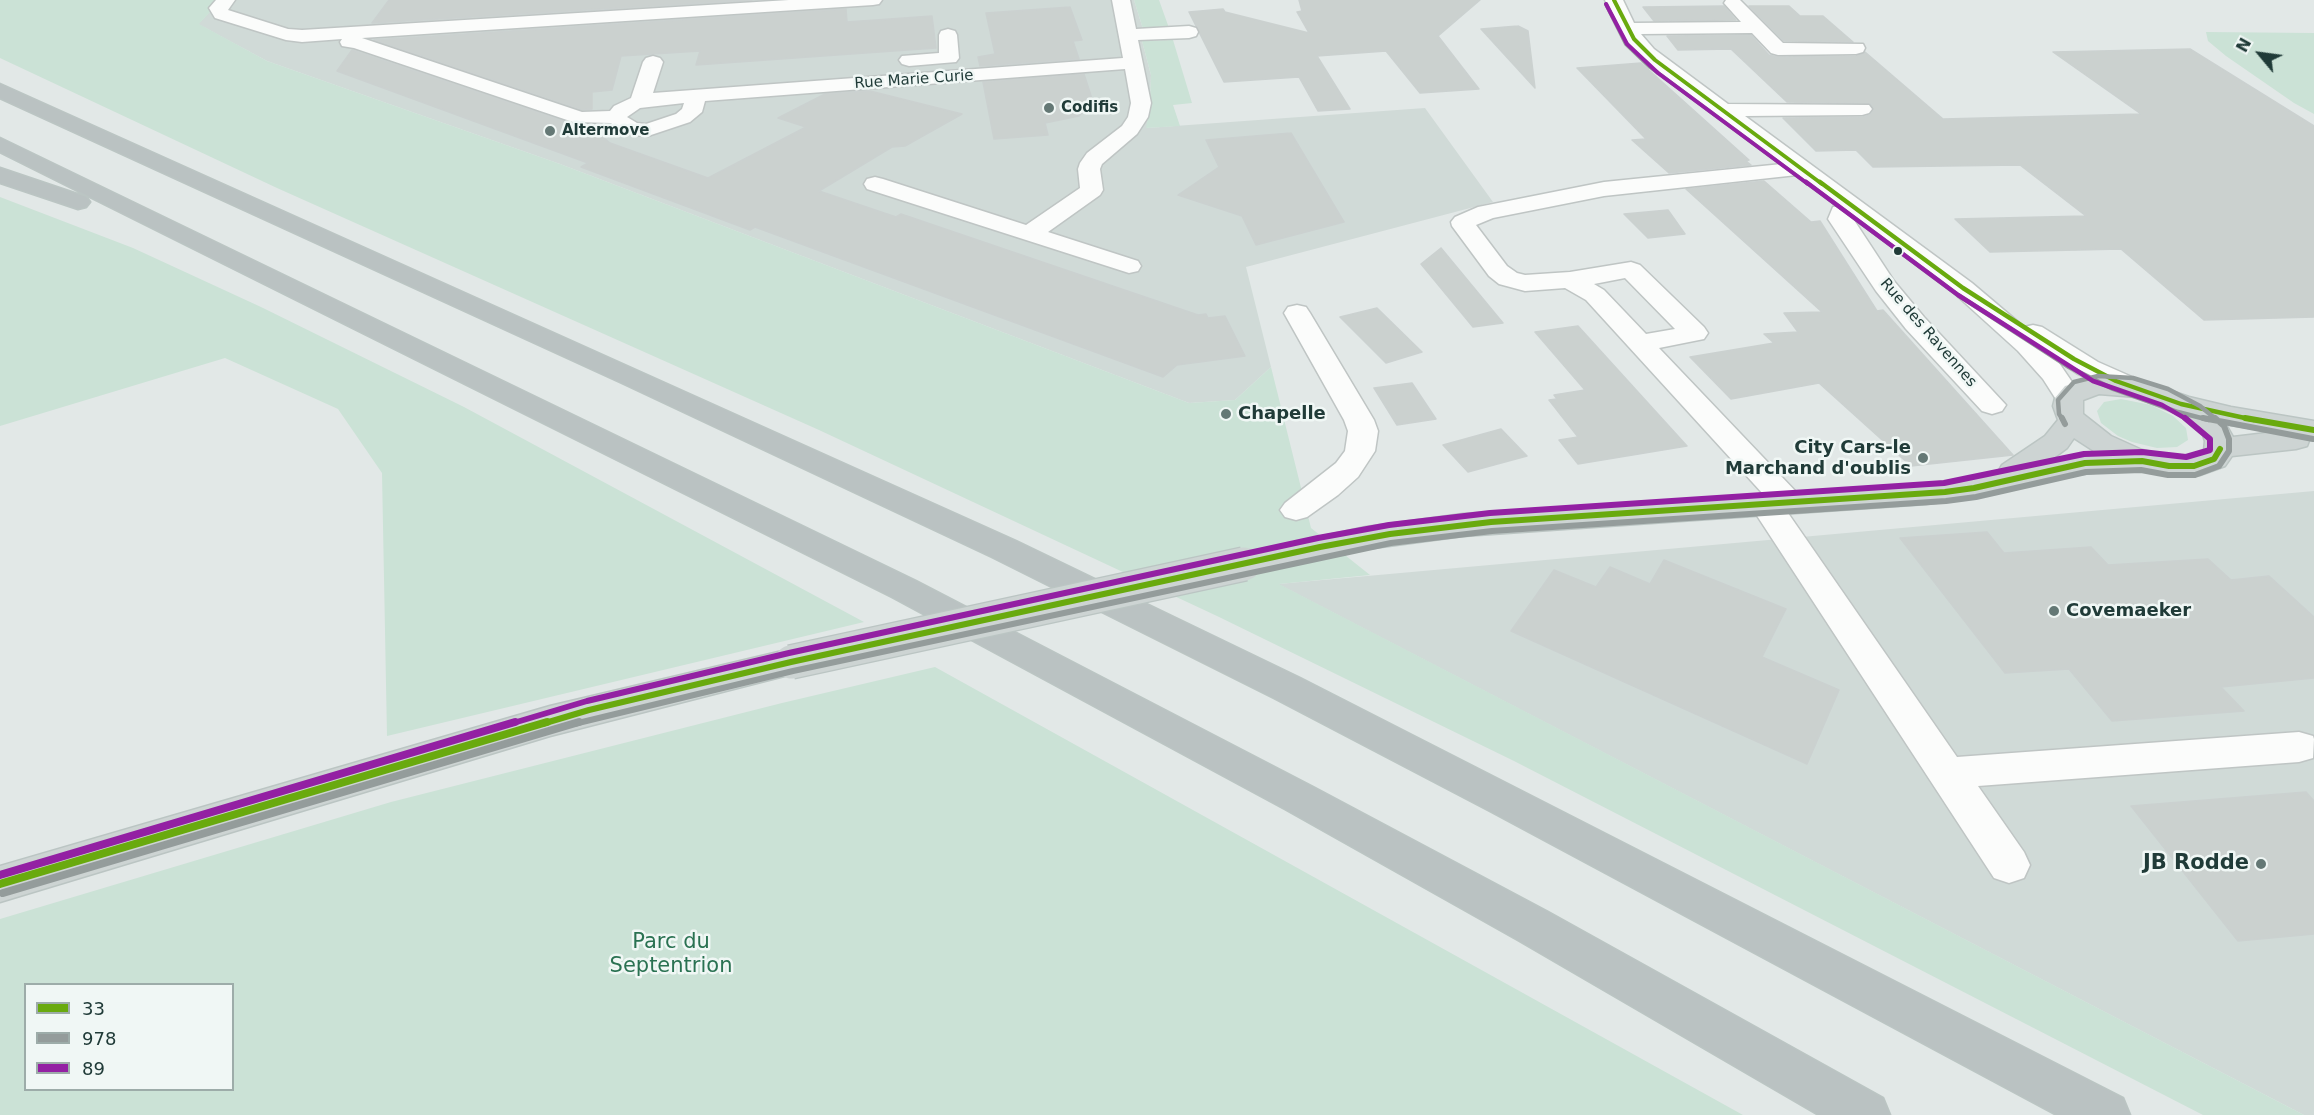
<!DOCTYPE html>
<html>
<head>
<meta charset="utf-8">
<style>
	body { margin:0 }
	#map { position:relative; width:2314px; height:1115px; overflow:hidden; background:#e2e8e7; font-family:"DejaVu Sans",sans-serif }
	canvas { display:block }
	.legend { position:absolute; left:24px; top:983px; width:210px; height:108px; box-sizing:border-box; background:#f0f7f5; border:2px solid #9daca9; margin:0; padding:8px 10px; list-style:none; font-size:18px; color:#203b38 }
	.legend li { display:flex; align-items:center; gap:12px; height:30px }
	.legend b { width:30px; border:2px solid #9daca9 }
	.north { position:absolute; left:2230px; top:24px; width:60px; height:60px; -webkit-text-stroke:4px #f0f7f5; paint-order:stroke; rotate:299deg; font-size:16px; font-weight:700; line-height:24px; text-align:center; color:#203b38 }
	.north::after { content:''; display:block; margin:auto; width:21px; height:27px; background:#203b38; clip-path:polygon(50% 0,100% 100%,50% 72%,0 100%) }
</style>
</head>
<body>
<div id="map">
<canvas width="2314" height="1115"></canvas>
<ul class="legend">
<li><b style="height:8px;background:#69aa0e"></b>33</li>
<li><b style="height:8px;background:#949c9b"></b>978</li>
<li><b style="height:8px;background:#9320a3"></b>89</li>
</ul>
<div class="north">N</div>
</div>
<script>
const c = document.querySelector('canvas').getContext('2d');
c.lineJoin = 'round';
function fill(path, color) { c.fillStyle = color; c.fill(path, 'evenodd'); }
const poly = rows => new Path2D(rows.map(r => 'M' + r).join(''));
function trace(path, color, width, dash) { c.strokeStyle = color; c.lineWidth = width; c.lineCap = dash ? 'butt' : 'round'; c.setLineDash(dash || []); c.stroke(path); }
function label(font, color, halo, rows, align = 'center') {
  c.font = font + ' "DejaVu Sans",sans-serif'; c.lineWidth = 5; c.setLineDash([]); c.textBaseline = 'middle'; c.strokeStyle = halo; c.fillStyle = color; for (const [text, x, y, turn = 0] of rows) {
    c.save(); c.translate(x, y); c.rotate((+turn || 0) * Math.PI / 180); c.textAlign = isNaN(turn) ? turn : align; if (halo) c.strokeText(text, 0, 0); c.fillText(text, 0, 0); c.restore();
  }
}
const built = poly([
	[221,0,1134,0,1143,29,1142,41,1151,75,1150,105,1147,128,1425,108,1493,202,1246,267,1271,367,1235,400,1189,403,560,164,267,61,198,24],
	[2314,491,2314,1115,2304,1115,1278,584]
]);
const green = poly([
	[0,0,221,0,199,24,267,61,560,164,1189,403,1235,400,1271,367,1311,528,1370,575,1279,584,2304,1115,2203,1115,1514,761,1217,616,819,430,277,188,0,58],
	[1134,0,1159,0,1169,28,1143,29],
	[2206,32,2314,33,2314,114,2294,103,2226,56,2208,41],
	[1173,40,1192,103,1173,105,1180,126,1146,128,1150,105,1151,75,1142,41],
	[0,197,133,248,261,307,464,407,864,622,387,736,382,473,338,409,225,358,0,426],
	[2121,399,2151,405,2173,416,2186,428,2188,440,2177,447,2157,448,2132,442,2118,436,2101,423,2097,411,2104,402],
	[935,667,1743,1115,0,1115,0,919,391,802,782,703],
	[232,984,232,1090,26,1090,26,984]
]);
const building = poly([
	[389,0,752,0,372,23,389,0],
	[1299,0,1480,0,1438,36,1479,89,1420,93,1386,51,1317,56,1350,109,1318,111,1299,77,1224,82,1189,12,1223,9,1225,12,1309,33,1297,12,1302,11,1299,0],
	[1724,6,1736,20,1654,21,1643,7,1724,6],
	[1749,6,1789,6,1800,16,1823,16,1853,42,1784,41,1749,6],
	[1070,7,1082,40,1073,41,1079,59,980,66,978,57,995,54,986,13,1070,7],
	[846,9,847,22,932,16,936,48,696,65,700,51,621,56,612,90,592,92,592,109,582,110,374,40,846,9],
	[1518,26,1528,31,1535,88,1481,29,1518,26],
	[1751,35,1769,55,1777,57,1856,56,1865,52,1943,119,2141,114,2053,52,2190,49,2314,126,2314,317,2204,320,2121,249,1990,252,1955,219,2086,216,2020,165,1873,167,1856,150,1816,151,1783,118,1863,117,1870,115,1874,110,1871,104,1787,102,1731,49,1678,50,1667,36,1751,35],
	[352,50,572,124,592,125,592,128,610,143,708,178,806,127,778,118,825,94,870,91,962,114,905,146,892,147,819,191,896,217,901,214,1198,315,1206,314,1208,318,1225,316,1245,356,1177,365,1163,377,755,227,750,230,581,167,588,163,337,71,352,50],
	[1641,63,1749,160,1746,161,1751,165,1669,173,1632,140,1646,139,1577,68,1641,63],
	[1084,74,1093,102,1079,116,1045,123,1048,135,994,139,983,82,1084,74],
	[1291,133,1344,222,1256,245,1242,216,1178,195,1219,167,1206,140,1291,133],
	[1764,181,1811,222,1820,221,1877,311,1883,310,2013,455,1911,466,1819,383,1731,399,1690,357,1774,343,1764,334,1798,332,1784,313,1822,312,1686,189,1764,181],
	[1668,210,1685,234,1648,238,1624,214,1668,210],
	[1441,248,1503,323,1473,327,1421,264,1441,248],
	[1377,308,1422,352,1386,363,1340,317,1377,308],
	[1578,326,1687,446,1578,464,1559,440,1578,437,1549,400,1557,399,1554,395,1585,390,1535,332,1578,326],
	[1412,383,1436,419,1397,425,1374,388,1412,383],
	[1501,429,1527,456,1468,472,1443,445,1501,429],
	[1987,532,2004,553,2091,547,2108,565,2208,559,2231,580,2269,576,2314,617,2314,678,2221,687,2244,711,2112,721,2069,669,2005,673,1900,538,1987,532],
	[1664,560,1786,609,1762,657,1839,690,1807,764,1511,631,1554,570,1596,587,1610,567,1650,584,1664,560],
	[2306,792,2314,801,2314,934,2238,941,2131,806,2306,792]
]);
const minor = poly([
	[216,0,235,0,228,10,288,29,302,30,789,0,882,0,879,4,873,5,362,38,582,112,610,111,614,106,631,98,643,62,646,58,653,56,660,58,663,62,653,93,1123,58,1112,0,1130,0,1136,29,1189,26,1196,28,1198,32,1196,36,1189,38,1138,40,1151,103,1148,117,1137,134,1102,164,1100,169,1103,190,1100,195,1048,232,1138,261,1141,266,1138,271,1129,273,867,189,864,184,867,179,875,177,883,179,1026,225,1080,188,1078,169,1080,163,1087,153,1122,126,1128,117,1131,103,1125,69,705,101,702,112,690,122,648,136,633,135,615,128,611,123,573,122,354,48,342,46,340,42,342,39,302,42,286,40,215,18,209,8,216,0],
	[684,103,682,109,676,114,646,124,637,123,627,117,640,108,684,103],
	[1605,0,1623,0,1634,23,1741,22,1724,3,1726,0,1740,0,1783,43,1863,44,1865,48,1863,52,1856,54,1778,55,1771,53,1752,33,1641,34,1654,49,1728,104,1869,105,1872,109,1869,113,1862,115,1745,116,1972,283,2024,327,2033,325,2042,327,2098,362,2141,381,2145,387,2141,393,2131,395,2121,393,2078,374,2057,360,2083,398,2079,404,2069,407,2059,404,2043,379,2018,351,1954,293,1852,217,1894,281,1924,317,2006,405,2002,411,1992,414,1982,411,1906,329,1876,291,1828,219,1833,207,1838,206,1797,175,1604,196,1493,218,1476,225,1507,266,1517,273,1525,275,1570,272,1631,262,1640,265,1704,327,1708,333,1704,339,1659,348,1800,496,1805,503,1800,510,1788,513,1957,757,2299,732,2313,736,2314,739,2313,758,2299,762,1978,786,2024,852,2030,865,2024,878,2009,883,1994,878,1750,505,1755,498,1764,495,1586,300,1565,288,1525,291,1499,284,1489,276,1452,226,1451,222,1455,217,1478,207,1604,182,1782,164,1640,57,1621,33,1605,0],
	[1625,278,1675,329,1646,334,1604,290,1594,284,1625,278],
	[948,29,955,31,957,35,959,58,956,62,909,66,902,64,899,60,902,56,939,53,939,35,941,31,948,29],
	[1297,305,1306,307,1310,313,1374,420,1378,431,1375,451,1358,477,1338,495,1307,517,1296,520,1285,517,1280,510,1285,503,1336,463,1345,451,1348,431,1344,420,1284,313,1288,307,1297,305]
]);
const major = poly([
	[2098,377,2139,380,2189,397,2231,407,2314,421,2314,439,2310,438,2307,446,2296,449,2232,456,2225,466,2200,475,2169,476,2144,470,2109,471,2064,476,1974,498,1926,504,1463,536,1366,549,1244,575,1232,572,1227,564,1232,556,1244,553,1366,527,1463,514,1926,484,1974,478,1998,472,2002,465,2045,436,2058,420,2053,406,2055,398,2065,386,2098,377],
	[2099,394,2136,397,2178,414,2203,435,2205,441,2204,451,2196,456,2169,456,2142,450,2111,436,2083,414,2083,400,2099,394],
	[2225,423,2231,425,2275,432,2233,437,2225,423],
	[2074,438,2097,453,2051,460,2067,448,2074,438],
	[791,649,804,653,809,662,804,671,550,736,0,902,0,866,550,706,791,649]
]);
const highway = poly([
	[0,84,1016,541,1300,678,2123,1098,2130,1115,2057,1115,1490,811,1274,698,992,557,622,383,0,98,0,84],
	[0,138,916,581,1313,787,1548,912,1883,1098,1890,1115,1819,1115,1518,940,1285,809,892,597,0,152,0,138],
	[0,168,86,197,90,202,86,207,78,209,0,183,0,168]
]);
const majorBridge = poly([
	[791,662,1244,564]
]);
const bus1Far3 = poly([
	[1614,0,1634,39,1655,60,1822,184]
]);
const bus1Far2 = poly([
	[1820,182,1963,288,2074,359,2116,381,2181,404,2254,420]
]);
const bus1Far1 = poly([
	[2245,418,2314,430],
	[542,724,589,710,791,662,1320,547,1390,534,1491,522,1945,492,1974,488,2085,463,2142,461,2169,466,2194,466,2214,459,2220,449]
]);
const bus1 = poly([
	[0,884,547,722]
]);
const bus2Far3 = poly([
	[1606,4,1626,44,1650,67,1808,184]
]);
const bus2Far2 = poly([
	[1806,182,1958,295,2069,367,2113,389,2178,412,2209,420],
	[2063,420,2059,414,2058,400,2074,382,2098,376,2133,378,2168,389,2200,406,2217,420]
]);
const bus2Far1 = poly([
	[2062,418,2065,424],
	[2203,418,2313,439],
	[574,724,793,671,1391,543,1492,531,1946,501,1976,497,2086,472,2141,470,2168,475,2195,475,2219,466,2229,451,2229,439,2224,426,2215,418]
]);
const bus2 = poly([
	[3,893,579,722]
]);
const bus3Far3 = poly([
	[1606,4,1627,44,1658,73,1808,184]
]);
const bus3Far2 = poly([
	[1806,182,1958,295,2093,381,2162,405,2188,420]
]);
const bus3Far1 = poly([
	[510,724,587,701,789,653,1318,538,1389,525,1490,513,1944,483,2084,454,2142,452,2186,457,2210,450,2210,439,2185,418]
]);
const bus3 = poly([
	[0,875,515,722]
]);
const markers = [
	[1049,108,6,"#647875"],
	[550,131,6,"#647875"],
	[1898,251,5,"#203b38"],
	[1226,414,6,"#647875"],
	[1923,458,6,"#647875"],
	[2054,611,6,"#647875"],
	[2261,864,6,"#647875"]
];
const farStreetnames = [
	["Rue Marie Curie",914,80,-4],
	["Rue des Ravennes",1928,333,49]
];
const farPoinames = [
	["Codifis",1061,108],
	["Altermove",562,131]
];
const poiNames = [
	["Chapelle",1238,414],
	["City Cars-le",1911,448,"right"],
	["Marchand d'oublis",1911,469,"right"],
	["Covemaeker",2066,611]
];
const nearPoinames = [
	["JB Rodde",2249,864]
];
const nearParknames = [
	["Parc du",671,943],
	["Septentrion",671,967]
];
fill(built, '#d0dad7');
fill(green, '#cbe2d6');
fill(building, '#cbd1cf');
trace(building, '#cbd1d0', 1.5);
trace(minor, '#bfc5c4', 3);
trace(major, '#bbc5c3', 3);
trace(highway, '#bbc5c3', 3);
fill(minor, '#fbfcfb');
fill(major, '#cdd4d3');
fill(highway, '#bac2c2');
trace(majorBridge, '#bbc5c3', 36, []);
trace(majorBridge, '#cdd4d3', 33);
trace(bus1Far3, '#69aa0e', 4);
trace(bus1Far2, '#69aa0e', 4.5);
trace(bus1Far1, '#69aa0e', 6);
trace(bus1, '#69aa0e', 8);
trace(bus2Far3, '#949c9b', 4);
trace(bus2Far2, '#949c9b', 4.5);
trace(bus2Far1, '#949c9b', 6);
trace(bus2, '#949c9b', 8);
trace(bus3Far3, '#9320a3', 4);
trace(bus3Far2, '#9320a3', 4.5);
trace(bus3Far1, '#9320a3', 6);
trace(bus3, '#9320a3', 8);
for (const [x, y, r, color] of markers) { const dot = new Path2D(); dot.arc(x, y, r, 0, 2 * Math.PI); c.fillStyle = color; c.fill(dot); trace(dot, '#f0f7f5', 2); }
label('15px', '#203b38', '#f0f7f5', farStreetnames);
label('bold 15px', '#203b38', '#f0f7f5', farPoinames, 'left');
label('bold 18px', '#203b38', '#f0f7f5', poiNames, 'left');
label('bold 21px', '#203b38', '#f0f7f5', nearPoinames, 'right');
label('21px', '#2a7252', '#f0f7f5', nearParknames);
</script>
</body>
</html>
